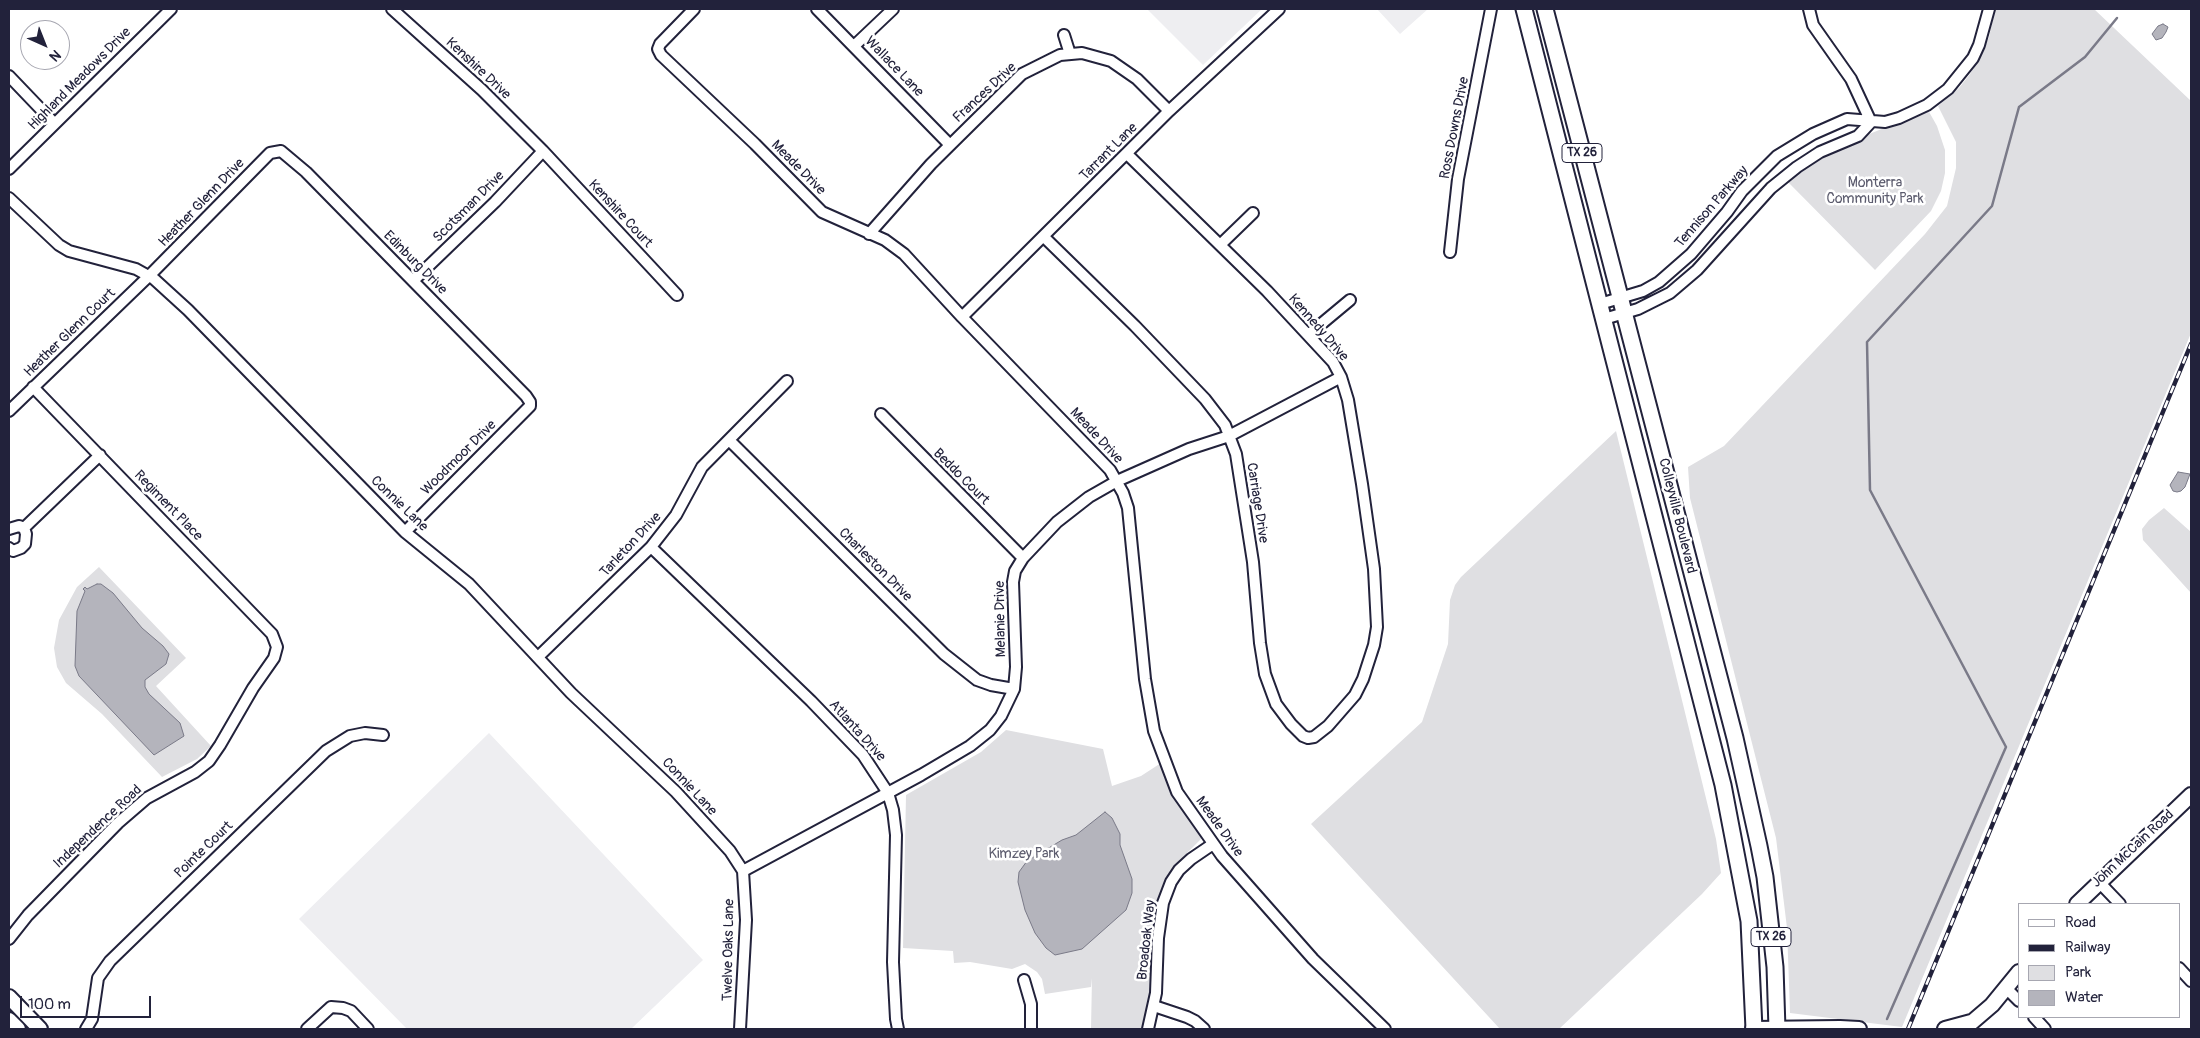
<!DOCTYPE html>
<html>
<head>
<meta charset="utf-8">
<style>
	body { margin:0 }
	#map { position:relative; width:2200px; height:1038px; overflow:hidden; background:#fff; font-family:Pangolin,sans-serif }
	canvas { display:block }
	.frame { position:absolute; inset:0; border:10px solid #22223b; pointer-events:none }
	.legend { position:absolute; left:2018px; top:903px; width:162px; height:115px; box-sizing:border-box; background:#fff; border:1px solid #a7a7b1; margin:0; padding:6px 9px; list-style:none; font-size:15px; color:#22223b }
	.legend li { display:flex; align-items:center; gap:10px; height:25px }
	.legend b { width:25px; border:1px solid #a7a7b1 }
	.north { position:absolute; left:20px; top:20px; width:50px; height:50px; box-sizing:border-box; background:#fff; border:1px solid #a7a7b1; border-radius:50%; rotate:136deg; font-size:14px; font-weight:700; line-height:20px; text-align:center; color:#22223b }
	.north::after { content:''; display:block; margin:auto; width:18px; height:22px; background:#22223b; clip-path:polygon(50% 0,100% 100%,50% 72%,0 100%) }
	.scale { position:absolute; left:20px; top:996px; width:131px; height:22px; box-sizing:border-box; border:2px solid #22223b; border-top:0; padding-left:6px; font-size:15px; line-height:18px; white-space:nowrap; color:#22223b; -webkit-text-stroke:4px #fff; paint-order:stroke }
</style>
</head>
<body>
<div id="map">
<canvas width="2200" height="1038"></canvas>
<div class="frame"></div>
<ul class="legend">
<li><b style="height:6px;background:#fff"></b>Road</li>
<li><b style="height:6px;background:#22223b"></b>Railway</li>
<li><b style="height:14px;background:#dfdfe2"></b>Park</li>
<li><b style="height:14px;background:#b4b4bc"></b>Water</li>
</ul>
<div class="north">N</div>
<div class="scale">100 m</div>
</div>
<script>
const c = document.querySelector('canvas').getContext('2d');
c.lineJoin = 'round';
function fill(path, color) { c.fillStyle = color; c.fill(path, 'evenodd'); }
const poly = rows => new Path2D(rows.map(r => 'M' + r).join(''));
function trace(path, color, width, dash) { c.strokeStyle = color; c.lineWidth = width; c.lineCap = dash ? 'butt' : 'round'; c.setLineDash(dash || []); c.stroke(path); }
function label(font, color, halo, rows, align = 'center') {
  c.font = font + ' Pangolin,sans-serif'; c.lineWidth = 5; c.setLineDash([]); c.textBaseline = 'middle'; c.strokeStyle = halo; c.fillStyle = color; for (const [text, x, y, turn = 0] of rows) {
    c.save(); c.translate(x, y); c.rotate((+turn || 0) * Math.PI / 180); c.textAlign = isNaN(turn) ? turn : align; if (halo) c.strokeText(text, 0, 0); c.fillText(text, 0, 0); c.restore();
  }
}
const built = poly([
	[1147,9,1262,9,1203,65],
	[1377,9,1428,9,1400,34],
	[489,733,703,960,631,1029,407,1029,299,919]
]);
const green = poly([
	[1995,9,2094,9,2191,101,2191,333,1902,1027,1790,1013,1787,928,1776,838,1690,498,1688,467,1724,446,1925,234,1947,206,1956,168,1956,142,1938,106,1959,88,1970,74,1982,54,1989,37],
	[1928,110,1937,126,1945,150,1945,173,1941,191,1931,211,1875,270,1787,181,1823,153],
	[1616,431,1716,839,1721,873,1702,894,1559,1029,1500,1029,1311,824,1422,722,1448,644,1450,600,1455,585,1461,577],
	[2164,508,2191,532,2191,593,2143,540,2142,529,2149,520],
	[99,567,186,658,156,686,211,746,197,759,162,777,102,714,66,683,57,667,54,648,59,620,77,587],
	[1006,730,1103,749,1112,786,1141,776,1161,763,1202,838,1183,857,1159,895,1156,970,1145,1029,1091,1029,1092,978,1091,987,1045,994,1042,979,1037,972,1025,964,1012,969,970,962,954,963,953,951,903,948,906,795,981,752]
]);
const water = poly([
	[2163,24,2168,27,2166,32,2162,38,2156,40,2152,34,2158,26,2163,24],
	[2178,472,2190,474,2185,487,2181,491,2177,492,2173,491,2170,485,2178,472],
	[97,584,101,584,113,593,142,628,163,646,169,654,166,664,145,680,145,687,149,694,180,723,184,736,154,755,79,676,75,666,77,611,85,591,83,589,85,587,87,589,97,584],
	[1105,812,1112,818,1120,834,1120,845,1132,879,1132,893,1126,910,1082,949,1055,955,1046,948,1035,933,1025,910,1018,882,1019,872,1027,861,1062,840,1076,835,1105,812]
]);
const stream = poly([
	[1887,1019,2006,747,1870,490,1867,342,1992,206,2019,107,2085,57,2117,18]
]);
const street = poly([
	[392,9,482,90,543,151,677,295],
	[694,9,660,44,658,49,661,55,755,144,822,212,885,240,904,254,962,317,1110,470,1123,493,1128,508,1145,679,1154,731,1177,792,1222,856,1313,959,1385,1029],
	[817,9,950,145],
	[1809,9,1813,25,1851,79,1871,122],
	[1064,35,1070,54],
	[854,46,893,9],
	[9,76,54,123],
	[9,169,171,9],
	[9,198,59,245,69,251,136,269,154,279,188,310,405,532,469,584,571,693,676,792,730,851,743,871],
	[869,234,931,164,1022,74,1060,55,1082,53,1111,61,1137,79,1169,111],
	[1044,237,1135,326,1205,399,1225,425,1236,454,1253,562,1260,643,1265,674,1276,704,1291,724,1303,736,1308,738,1314,737,1328,726,1355,695,1363,679,1374,645,1377,627,1374,569,1362,484,1348,400,1341,377,1333,362,1267,291,1127,154],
	[1220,245,1253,213],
	[1450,252,1458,179,1491,9],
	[413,281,495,202,543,151],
	[1600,304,1643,291,1659,282,1691,254,1727,212,1742,191,1777,156,1813,134,1847,119,1885,122,1899,118,1927,105,1948,89,1973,58,1979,45,1989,9],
	[962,317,1169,111,1279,9],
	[1604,319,1638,309,1670,293,1697,270,1771,188,1797,167,1820,152,1858,136,1871,122],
	[1308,335,1350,300],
	[9,411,150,275,270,153,281,151,306,172,526,396,530,402,530,406,405,532],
	[881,414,1023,558],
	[729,440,944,654,977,680,991,685,1014,689],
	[24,528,100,455],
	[9,529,19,526,24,528,26,534,25,544,21,548,13,551,9,548],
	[651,547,811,701,863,755,888,793,893,810,896,835,893,962,896,1019,898,1029],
	[538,657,651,547,676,515,702,467,787,381],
	[743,871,921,775,970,746,990,730,1001,716,1014,689,1016,667,1013,582,1015,571,1023,558,1057,522,1089,497,1117,481,1189,449,1229,436,1341,377],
	[2099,882,2120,904],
	[9,939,28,915,118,823,147,798,195,772,209,761,220,745,253,688,274,658,277,647,272,634,33,387],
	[2179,968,2191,981],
	[1024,980,1031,1004,1031,1029],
	[2006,988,2019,1001],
	[1154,1006,1187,1017,1195,1021,1204,1029],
	[2034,1017,2045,1029],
	[86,1029,92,1019,98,978,110,961,326,751,350,736,365,733,383,735],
	[307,1029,331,1007,343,1008,351,1011,368,1029],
	[740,1029,746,920,743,871],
	[1148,1029,1156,993,1158,938,1163,903,1171,882,1179,870,1191,859,1213,844]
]);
const secondary = poly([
	[2077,904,2191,795],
	[9,997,40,1029],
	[9,1020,18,1029],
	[1753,1029,1840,1028,1859,1029],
	[1945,1029,1971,1022],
	[1964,1029,1992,1005,2019,972]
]);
const primary = poly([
	[1524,9,1723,785,1749,921,1754,1029],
	[1545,9,1735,738,1759,846,1765,877,1775,967,1777,1029]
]);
const rail = poly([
	[1908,1029,2191,344]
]);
const shields = [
	[1582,153,40],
	[1771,937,40]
];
const shieldNames = [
	["TX 26",1582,153],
	["TX 26",1771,937]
];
const streetNames = [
	["Wallace Lane",894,67,46],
	["Kenshire Drive",478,69,43],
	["Highland Meadows Drive",80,79,-45],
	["Frances Drive",985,93,-43],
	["Ross Downs Drive",1455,128,-79],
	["Tarrant Lane",1109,152,-45],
	["Meade Drive",798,168,45],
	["Heather Glenn Drive",202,203,-46],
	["Scotsman Drive",469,207,-45],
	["Tennison Parkway",1712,207,-49],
	["Kenshire Court",620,214,47],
	["Edinburg Drive",415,263,45],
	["Kennedy Drive",1318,328,49],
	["Heather Glenn Court",70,333,-44],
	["Meade Drive",1096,436,47],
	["Woodmoor Drive",459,458,-45],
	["Beddo Court",961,477,45],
	["Carriage Drive",1257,503,81],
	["Connie Lane",399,504,44],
	["Regiment Place",168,506,46],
	["Colleyville Boulevard",1677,516,76],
	["Tarleton Drive",631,545,-47],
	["Charleston Drive",875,565,45],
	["Melanie Drive",1001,619,-91],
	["Atlanta Drive",857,731,48],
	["Connie Lane",689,787,47],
	["Independence Road",98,827,-43],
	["Meade Drive",1219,827,54],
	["John McCain Road",2133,849,-43],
	["Pointe Court",204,850,-44],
	["Broadoak Way",1147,940,-84],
	["Twelve Oaks Lane",729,950,-89]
];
const parkNames = [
	["Monterra",1875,183],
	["Community Park",1875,199],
	["Kimzey Park",1024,854]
];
fill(built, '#eeeef1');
fill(green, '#dfdfe2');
fill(water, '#b4b4bc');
trace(water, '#7a7a88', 1);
trace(stream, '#7a7a88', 2.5);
trace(street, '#22223b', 14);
trace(secondary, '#22223b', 18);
trace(primary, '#22223b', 19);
trace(street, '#fff', 10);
trace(secondary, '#fff', 14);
trace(primary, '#fff', 15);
trace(rail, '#22223b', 4.5);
trace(rail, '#fff', 2.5, [8]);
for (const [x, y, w] of shields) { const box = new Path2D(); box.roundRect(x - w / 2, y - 9.5, w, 19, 4); c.fillStyle = '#fff'; c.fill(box); trace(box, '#22223b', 1); }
label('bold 12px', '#22223b', null, shieldNames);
label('14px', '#22223b', '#fff', streetNames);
label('14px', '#5b5b6d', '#fff', parkNames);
</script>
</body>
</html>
